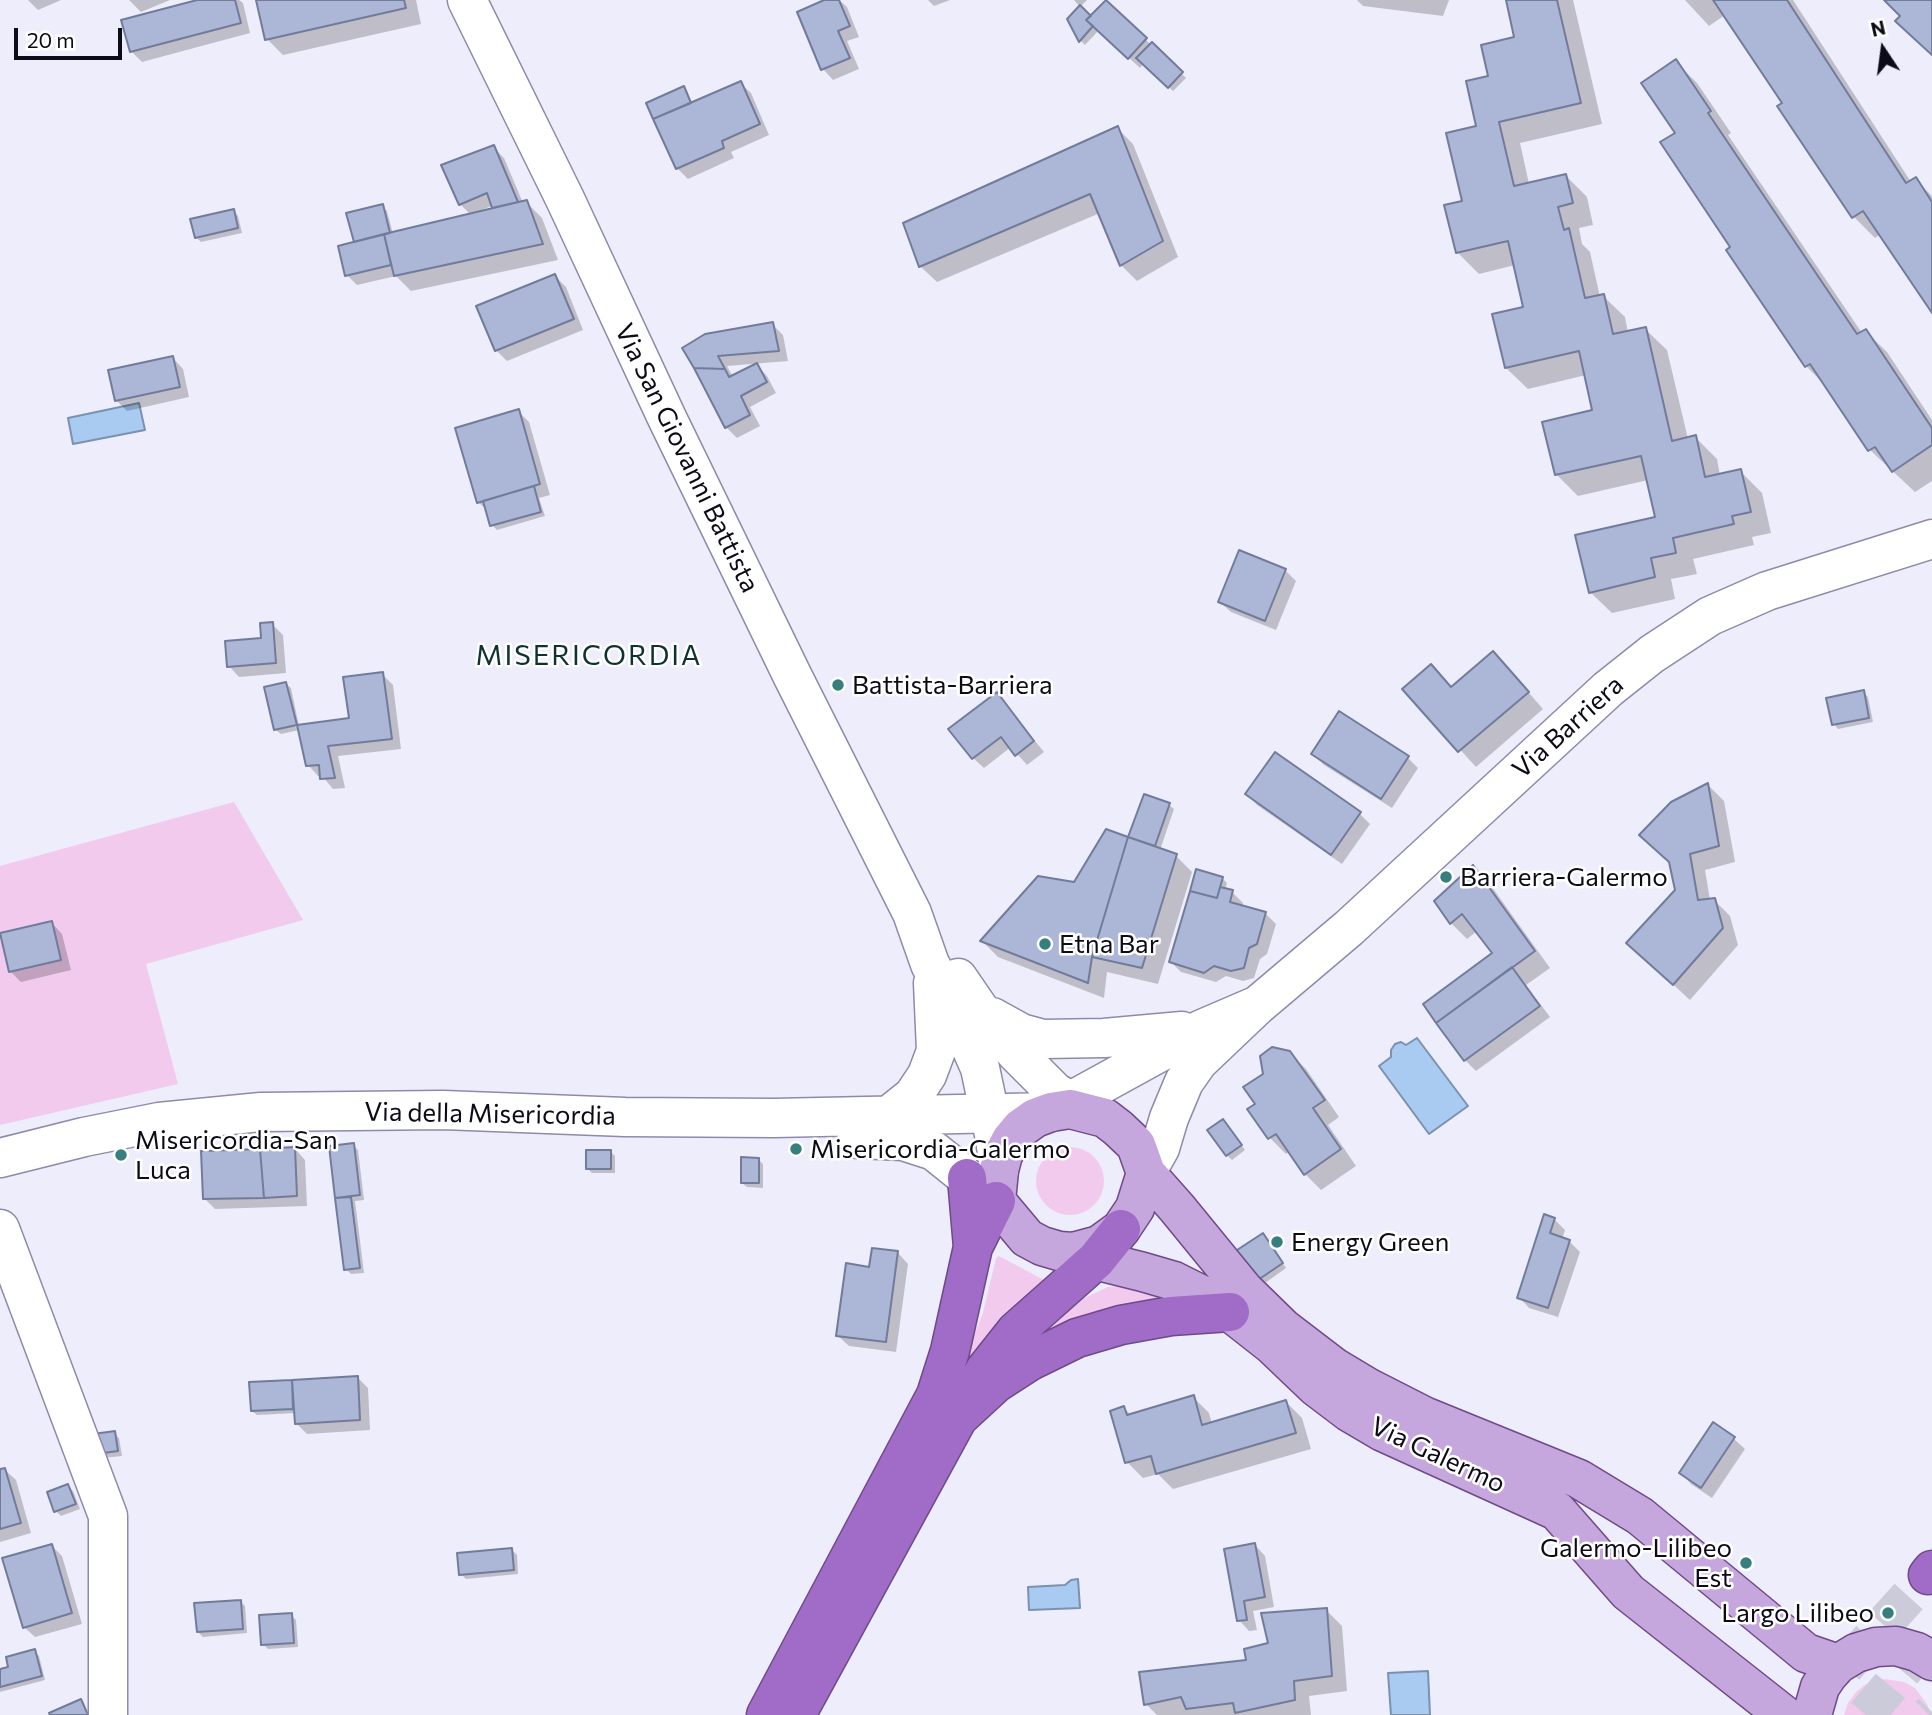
<!DOCTYPE html>
<html>
<head>
<meta charset="utf-8">
<style>
	body { margin:0 }
	#map { position:relative; width:1932px; height:1715px; overflow:hidden; background:#eeedfb; font-family:Commissioner,sans-serif }
	canvas { display:block }
	.north { position:absolute; left:1848px; top:14px; width:70px; height:70px; -webkit-text-stroke:5px #fff; paint-order:stroke; rotate:347deg; font-size:19px; font-weight:700; line-height:28px; text-align:center; color:#0d0b17 }
	.north::after { content:''; display:block; margin:auto; width:24px; height:32px; background:#0d0b17; clip-path:polygon(50% 0,100% 100%,50% 72%,0 100%) }
	.scale { position:absolute; left:14px; top:28px; width:108px; height:32px; box-sizing:border-box; border:4px solid #0d0b17; border-top:0; padding-left:9px; font-size:21px; line-height:24px; white-space:nowrap; color:#0d0b17; -webkit-text-stroke:5px #fff; paint-order:stroke }
</style>
</head>
<body>
<div id="map">
<canvas width="1932" height="1715"></canvas>
<div class="north">N</div>
<div class="scale">20 m</div>
</div>
<script>
const c = document.querySelector('canvas').getContext('2d');
c.lineJoin = 'round';
function fill(path, color) { c.fillStyle = color; c.fill(path, 'evenodd'); }
const poly = rows => new Path2D(rows.map(r => 'M' + r).join(''));
function trace(path, color, width, dash) { c.strokeStyle = color; c.lineWidth = width; c.lineCap = dash ? 'butt' : 'round'; c.setLineDash(dash || []); c.stroke(path); }
function label(font, color, halo, rows, align = 'center') {
  c.font = font + ' Commissioner,sans-serif'; c.lineWidth = 5; c.setLineDash([]); c.textBaseline = 'middle'; c.strokeStyle = halo; c.fillStyle = color; for (const [text, x, y, turn = 0] of rows) {
    c.save(); c.translate(x, y); c.rotate((+turn || 0) * Math.PI / 180); c.textAlign = isNaN(turn) ? turn : align; if (halo) c.strokeText(text, 0, 0); c.fillText(text, 0, 0); c.restore();
  }
}
const green = poly([
	[234,802,303,920,146,964,178,1084,0,1125,0,866],
	'1036 1181a34 34 0 1 1 68 0a34 34 0 1 1-68 0Z',
	[999,1256,1044,1280,970,1369,962,1365,983,1313,996,1258],
	[1118,1286,1134,1287,1171,1295,1041,1341,1041,1327,1072,1304,1108,1287],
	[1885,1679,1904,1682,1915,1688,1927,1704,1931,1715,1844,1715,1848,1703,1856,1692,1866,1684]
]);
const water = poly([
	[139,403,145,430,73,444,68,418,139,403],
	[1417,1038,1468,1106,1429,1134,1379,1066,1391,1057,1391,1050,1395,1044,1401,1042,1406,1045,1417,1038],
	[1078,1579,1080,1608,1029,1610,1028,1587,1065,1585,1071,1580,1078,1579],
	[1428,1671,1430,1715,1391,1715,1388,1673,1428,1671]
]);
const shadow = poly([
	[28,0,61,0,38,10],
	[129,0,170,0,141,12],
	[203,0,239,0,243,3,250,33,142,62,131,51],
	[258,0,416,0,421,24,283,55,267,39],
	[829,0,839,0,847,7,859,37,847,41,859,69,833,80,823,69],
	[928,0,950,0,934,6],
	[1074,0,1087,0,1080,7],
	[1357,0,1449,0,1443,16,1363,6],
	[1507,0,1573,0,1602,124,1520,143,1529,184,1566,176,1587,197,1593,225,1579,228,1582,244,1590,252,1600,297,1603,296,1625,317,1628,333,1645,329,1667,350,1688,439,1695,437,1717,459,1720,476,1740,471,1762,493,1771,533,1752,537,1754,545,1693,559,1697,574,1671,579,1675,599,1612,613,1590,592,1657,518,1648,480,1578,496,1556,474,1595,411,1586,375,1528,389,1506,368,1525,308,1515,265,1479,274,1457,252,1464,202,1490,78,1516,39],
	[1685,0,1793,0,1911,182,1915,179,1932,196,1932,312,1881,234,1875,238,1854,217,1780,106,1785,104,1725,15,1709,26],
	[1106,2,1186,78,1173,91,1144,63,1140,68,1099,30,1085,45,1081,41,1069,19,1091,18],
	[1676,62,1697,83,1731,133,1728,135,1862,333,1865,331,1887,352,1932,420,1932,481,1915,492,1870,450,1828,388,1806,366,1732,248,1677,133],
	[740,83,751,93,769,135,731,152,734,158,688,179,677,168,683,88,693,104],
	[1117,128,1133,144,1178,257,1137,281,1121,265,1100,213,937,282,920,266],
	[493,147,504,158,523,203,526,202,542,218,558,260,411,291,396,276,357,285,347,275,356,243,382,206,387,211,393,234,471,215,460,204],
	[493,205,496,209,481,213,480,211],
	[234,211,238,216,242,233,201,242,196,237],
	[555,276,566,287,583,330,507,361,496,350],
	[772,324,783,335,788,361,727,366,733,377,757,365,767,376,776,393,750,407,760,426,737,438,726,427,684,349],
	[173,358,183,369,189,397,127,411,116,400],
	[518,411,529,422,550,495,539,498,545,516,497,530,492,525,488,511,478,502],
	[1285,570,1296,581,1276,630,1231,612,1220,602],
	[272,624,283,635,286,673,239,677,229,666,263,639],
	[1509,670,1543,709,1476,767,1405,689,1452,689],
	[382,674,393,685,401,749,338,756,345,788,333,789,322,776,318,776,308,765,299,730,281,734,276,730,266,688,286,684,291,688,299,726,295,721,295,727,301,727,351,720],
	[1863,692,1868,697,1873,722,1838,729,1834,724],
	[997,694,1044,752,1027,765,1011,747,984,768,973,758],
	[1340,714,1408,758,1418,768,1392,808,1324,765,1313,754],
	[1708,785,1724,801,1735,862,1705,870,1710,900,1714,900,1730,916,1738,945,1690,1000,1628,943,1677,891,1670,863],
	[1247,794,1360,814,1370,824,1342,864,1257,805],
	[1145,796,1169,805,1174,809,1160,850,1176,856,1192,872,1158,984,1107,972,1104,998,998,957,982,941,1075,884,1130,839],
	[1473,867,1489,883,1550,968,1526,985,1550,1017,1476,1071,1465,1060,1494,954,1477,931,1467,939,1451,923],
	[1222,878,1227,883,1225,890,1232,892,1243,903,1242,907,1265,913,1276,924,1267,954,1260,959,1254,978,1243,981,1226,976,1216,982,1181,972,1171,962],
	[52,923,62,934,71,970,21,982,10,971],
	[1289,1053,1306,1069,1339,1117,1328,1125,1356,1166,1321,1190,1305,1174,1290,1151,1286,1154,1270,1138,1257,1104,1265,1075],
	[1227,1126,1245,1150,1232,1160,1227,1155],
	[353,1145,358,1150,364,1200,355,1201,364,1273,351,1274,346,1269,331,1148],
	[295,1149,305,1160,307,1206,215,1209,205,1199],
	[610,1151,615,1156,615,1173,592,1173,587,1168],
	[758,1159,763,1164,763,1188,747,1187,742,1183],
	[1554,1219,1565,1230,1562,1239,1569,1241,1580,1252,1558,1317,1529,1308,1519,1297],
	[1267,1240,1286,1268,1261,1286,1237,1252],
	[898,1253,908,1264,896,1352,849,1346,838,1336,871,1269],
	[357,1377,368,1388,370,1430,307,1434,296,1423,296,1413,257,1415,252,1411,251,1384],
	[1193,1397,1209,1413,1212,1424,1286,1402,1302,1418,1311,1449,1173,1489,1158,1474,1143,1478,1127,1462,1124,1408,1131,1415],
	[1713,1425,1734,1439,1745,1449,1712,1498,1691,1484,1681,1473],
	[114,1433,119,1438,122,1456,102,1458,97,1454],
	[5,1470,16,1480,31,1533,0,1542,0,1471],
	[68,1486,73,1491,80,1509,61,1516,56,1511],
	[1255,1545,1265,1556,1274,1607,1253,1611,1257,1630,1249,1631,1239,1620],
	[52,1546,62,1556,82,1624,35,1637,24,1627],
	[512,1550,517,1555,518,1574,466,1579,461,1574],
	[240,1601,245,1606,247,1633,203,1637,198,1632],
	[1326,1610,1342,1626,1347,1691,1309,1696,1311,1715,1157,1715,1146,1704,1248,1661,1270,1644],
	[291,1615,296,1620,298,1647,268,1649,263,1644],
	[34,1651,39,1656,45,1680,0,1692,0,1671,11,1668]
]);
const building = poly([
	[197,0,235,0,241,23,130,52,121,20,197,0],
	[256,0,404,0,406,8,265,40,256,0],
	[824,0,839,0,850,26,838,31,850,58,821,70,797,12,824,0],
	[1106,0,1147,38,1128,59,1086,20,1106,0],
	[1506,0,1557,0,1581,103,1499,122,1514,186,1566,174,1573,203,1558,207,1564,230,1569,228,1585,298,1604,294,1613,334,1646,327,1672,441,1696,435,1705,477,1741,469,1751,512,1732,516,1734,524,1673,538,1676,553,1651,558,1655,577,1589,593,1575,535,1655,517,1641,456,1555,475,1542,422,1592,410,1579,351,1505,368,1492,314,1523,307,1508,241,1456,253,1444,205,1462,201,1446,133,1476,126,1466,81,1488,76,1481,45,1514,37,1506,0],
	[1713,0,1787,0,1906,183,1916,177,1932,202,1932,313,1863,211,1852,218,1777,106,1782,103,1713,0],
	[1884,0,1932,0,1932,55,1895,21,1900,16,1884,0],
	[1080,5,1091,16,1086,20,1093,26,1079,42,1067,19,1080,5],
	[1152,42,1183,72,1168,88,1136,58,1152,42],
	[1676,59,1711,111,1708,113,1857,334,1866,329,1932,428,1932,445,1892,472,1875,447,1868,451,1810,364,1805,367,1726,250,1730,247,1660,142,1675,133,1641,83,1676,59],
	[741,81,760,124,722,141,724,148,676,169,653,119,741,81],
	[684,86,691,103,653,119,646,103,684,86],
	[1118,126,1163,241,1120,266,1090,194,919,267,903,223,1118,126],
	[494,145,518,202,492,208,487,193,459,205,441,165,494,145],
	[527,200,543,244,394,276,384,234,527,200],
	[383,204,390,233,354,242,346,213,383,204],
	[234,209,238,228,195,238,190,219,234,209],
	[384,234,391,265,345,276,338,246,384,234],
	[555,274,574,319,495,351,476,306,555,274],
	[773,322,779,351,718,356,725,369,694,368,682,348,705,334,773,322],
	[173,356,180,387,115,401,108,370,173,356],
	[757,363,767,382,741,396,750,415,725,428,694,368,725,369,729,377,757,363],
	[519,409,540,484,477,503,455,428,519,409],
	[534,486,541,512,490,526,483,501,534,486],
	[1239,550,1286,569,1265,621,1218,602,1239,550],
	[273,622,276,663,227,667,225,641,261,638,260,623,273,622],
	[1493,651,1529,692,1458,752,1402,689,1431,664,1451,687,1493,651],
	[383,672,392,739,328,746,335,778,320,779,319,765,306,766,297,725,349,718,343,677,383,672],
	[286,682,297,725,274,730,264,687,286,682],
	[1864,690,1869,718,1832,725,1826,698,1864,690],
	[997,692,1034,741,1015,756,1001,737,972,759,948,729,997,692],
	[1339,711,1409,756,1381,799,1311,754,1339,711],
	[1275,752,1361,812,1331,855,1245,794,1275,752],
	[1708,783,1719,846,1690,854,1698,900,1715,898,1723,928,1673,985,1626,943,1675,890,1669,862,1639,835,1671,802,1708,783],
	[1144,794,1170,803,1155,846,1128,837,1144,794],
	[1106,829,1128,837,1092,957,1088,983,980,941,1038,876,1074,882,1106,829],
	[1128,837,1177,854,1142,968,1092,957,1128,837],
	[1473,865,1535,951,1436,1023,1423,1004,1492,953,1462,914,1450,924,1434,901,1473,865],
	[1196,869,1223,877,1217,898,1190,891,1196,869],
	[1220,887,1233,890,1230,902,1266,912,1257,944,1249,948,1244,968,1231,971,1214,966,1204,973,1169,962,1190,891,1217,898,1220,887],
	[52,921,61,960,9,972,0,933,52,921],
	[1512,967,1540,1006,1464,1061,1436,1023,1512,967],
	[1272,1047,1290,1051,1325,1100,1313,1108,1341,1149,1304,1175,1276,1134,1268,1139,1247,1109,1255,1104,1243,1087,1263,1074,1260,1056,1272,1047],
	[1223,1119,1242,1145,1226,1156,1207,1130,1223,1119],
	[354,1143,360,1195,335,1198,329,1146,354,1143],
	[295,1147,297,1196,264,1198,260,1149,295,1147],
	[260,1149,264,1198,203,1199,201,1151,260,1149],
	[586,1150,611,1150,611,1169,586,1169,586,1150],
	[741,1157,759,1158,759,1183,741,1183,741,1157],
	[351,1197,360,1268,344,1270,335,1198,351,1197],
	[1544,1214,1555,1218,1550,1233,1570,1240,1548,1308,1517,1298,1544,1214],
	[1263,1233,1283,1263,1255,1282,1234,1252,1263,1233],
	[872,1248,898,1251,886,1342,836,1336,846,1263,869,1267,872,1248],
	[358,1376,360,1420,295,1424,292,1380,358,1376],
	[292,1380,293,1409,251,1411,249,1382,292,1380],
	[1194,1395,1202,1425,1286,1400,1296,1433,1156,1474,1151,1456,1125,1463,1110,1411,1124,1406,1127,1415,1194,1395],
	[1713,1422,1735,1437,1701,1488,1679,1473,1713,1422],
	[115,1431,118,1451,96,1454,93,1434,115,1431],
	[5,1468,21,1523,0,1529,0,1469,5,1468],
	[68,1484,76,1504,54,1512,47,1492,68,1484],
	[1255,1543,1265,1597,1244,1601,1247,1620,1237,1621,1224,1549,1255,1543],
	[52,1544,72,1613,23,1628,2,1558,52,1544],
	[512,1548,514,1570,459,1575,457,1553,512,1548],
	[241,1600,243,1629,197,1632,194,1603,241,1600],
	[1327,1608,1332,1676,1294,1681,1295,1700,1235,1713,1233,1703,1186,1709,1181,1697,1144,1705,1139,1672,1246,1660,1244,1649,1268,1643,1261,1613,1327,1608],
	[292,1613,294,1643,261,1645,259,1615,292,1613],
	[35,1649,42,1676,0,1687,0,1669,8,1667,6,1657,35,1649],
	[81,1699,88,1715,50,1715,49,1713,81,1699]
]);
const highwayTunnel = poly([
	[1845,1667,1928,1575],
	[1866,1715,1932,1636],
	[1929,1715,1932,1712]
]);
const street = poly([
	[0,1229,108,1516,108,1715]
]);
const secondary = poly([
	[467,0,565,199,667,418,793,677,912,913,930,964,954,1009,980,1068,995,1139,999,1170],
	[958,978,982,1013,1015,1052,1055,1092,1087,1111],
	[992,1017,1021,1033,1043,1039,1104,1038,1182,1031],
	[888,1116,913,1096,927,1075,936,1051,933,983],
	[857,1139,903,1141,934,1151,995,1200],
	[0,1158,84,1137,159,1122,261,1112,443,1110,625,1117,774,1118,1051,1112,1202,1029,1258,1005],
	[1146,1173,1160,1148,1169,1118,1184,1082,1198,1062,1258,1005,1349,928,1608,689,1652,654,1710,616,1767,591,1932,539]
]);
const primary = poly([
	[1070,1109,1105,1118,1118,1128,1136,1145,1146,1173,1135,1208,1121,1229,1099,1245,1073,1252,1059,1251,1042,1246,1027,1238,996,1201,999,1170,1003,1155,1011,1140,1021,1128,1035,1118,1051,1112,1070,1109],
	[1146,1173,1177,1208,1244,1290,1283,1328,1334,1367,1369,1388,1424,1416,1579,1479,1640,1516,1806,1653,1838,1664],
	[1059,1251,1143,1272,1174,1281,1202,1295,1230,1312,1272,1345,1316,1387,1349,1412,1383,1432,1557,1511,1628,1592,1784,1715],
	[1812,1715,1820,1687,1828,1675,1838,1664,1856,1653,1876,1647,1896,1646,1917,1652,1932,1661]
]);
const highway = poly([
	[967,1178,973,1247],
	[974,1389,985,1370,1016,1331,1096,1260,1121,1229],
	[1928,1575,1932,1570],
	[766,1715,936,1395,950,1351,973,1247,996,1201],
	[796,1715,958,1418,996,1383,1030,1361,1077,1338,1121,1325,1171,1316,1230,1312]
]);
const markers = [
	[838,685,7,"#377f7f"],
	[1446,877,7,"#377f7f"],
	[1045,944,7,"#377f7f"],
	[796,1149,7,"#377f7f"],
	[121,1155,7,"#377f7f"],
	[1277,1242,7,"#377f7f"],
	[1746,1563,7,"#377f7f"],
	[1888,1613,7,"#377f7f"]
];
const streetNames = [
	["Via San Giovanni Battista",687,458,64],
	["Via Barriera",1568,727,-42],
	["Via della Misericordia",490,1114,1],
	["Via Galermo",1438,1455,25]
];
const poiNames = [
	["Battista-Barriera",852,685],
	["Barriera-Galermo",1460,877],
	["Etna Bar",1059,944],
	["Misericordia-San",135,1140],
	["Luca",135,1170],
	["Misericordia-Galermo",810,1149],
	["Energy Green",1291,1242],
	["Galermo-Lilibeo",1732,1548,"right"],
	["Est",1732,1578,"right"],
	["Largo Lilibeo",1874,1613,"right"]
];
const neighbourhoodNames = [
	["MISERICORDIA",589,656]
];
fill(green, '#f1caee');
fill(water, '#a9cbf2');
trace(water, '#7a91b0', 2);
fill(shadow, '#0003');
fill(building, '#acb7d8');
trace(building, '#717b9a', 2);
trace(highwayTunnel, '#cccbd9', 38, [38, 19]);
trace(street, '#8d8aaa', 41);
trace(secondary, '#8d8aaa', 41);
trace(primary, '#6d4a89', 41);
trace(highway, '#6d4a89', 41);
trace(street, '#fff', 38);
trace(secondary, '#fff', 38);
trace(primary, '#c6a7dd', 38);
trace(highway, '#a06cc7', 38);
for (const [x, y, r, color] of markers) { const dot = new Path2D(); dot.arc(x, y, r, 0, 2 * Math.PI); c.fillStyle = color; c.fill(dot); trace(dot, '#fff', 2.5); }
label('26px', '#0d0b17', '#fff', streetNames);
label('26px', '#0d0b17', '#fff', poiNames, 'left');
c.letterSpacing = '2px';
label('28px', '#0e3231', '#fff', neighbourhoodNames);
c.letterSpacing = '0px';
</script>
</body>
</html>
